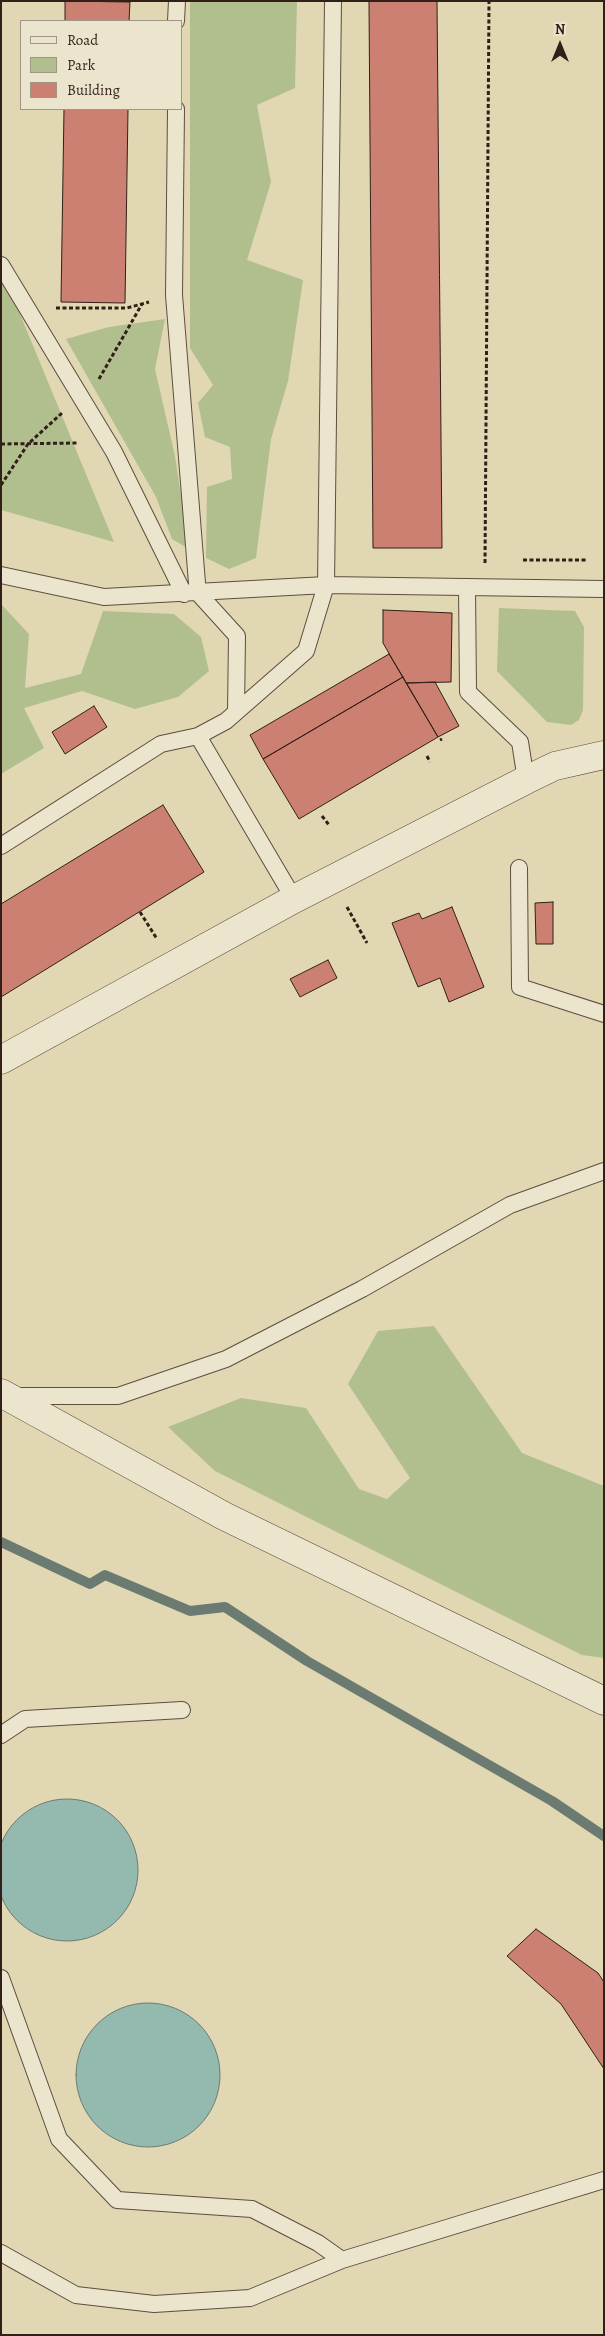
<!DOCTYPE html>
<html>
<head>
<meta charset="utf-8">
<style>
	body { margin:0 }
	#map { position:relative; width:605px; height:2336px; overflow:hidden; background:#e1d7b3; font-family:Alegreya,serif }
	canvas { display:block }
	.frame { position:absolute; inset:0; border:2px solid #311f18; pointer-events:none }
	.legend { position:absolute; left:20px; top:20px; width:162px; height:90px; box-sizing:border-box; background:#ece5ce; border:1px solid #a19685; margin:0; padding:6px 9px; list-style:none; font-size:15px; color:#311f18 }
	.legend li { display:flex; align-items:center; gap:10px; height:25px }
	.legend b { width:25px; border:1px solid #a19685 }
	.north { position:absolute; left:535px; top:20px; width:50px; height:50px; -webkit-text-stroke:4px #ece5ce; paint-order:stroke; rotate:0deg; font-size:14px; font-weight:700; line-height:20px; text-align:center; color:#311f18 }
	.north::after { content:''; display:block; margin:auto; width:18px; height:22px; background:#311f18; clip-path:polygon(50% 0,100% 100%,50% 72%,0 100%) }
</style>
</head>
<body>
<div id="map">
<canvas width="605" height="2336"></canvas>
<div class="frame"></div>
<ul class="legend">
<li><b style="height:6px;background:#ece5ce"></b>Road</li>
<li><b style="height:14px;background:#b1bf8e"></b>Park</li>
<li><b style="height:14px;background:#cb8071"></b>Building</li>
</ul>
<div class="north">N</div>
</div>
<script>
const c = document.querySelector('canvas').getContext('2d');
c.lineJoin = 'round';
function fill(path, color) { c.fillStyle = color; c.fill(path, 'evenodd'); }
const poly = rows => new Path2D(rows.map(r => 'M' + r).join(''));
function trace(path, color, width, dash) { c.strokeStyle = color; c.lineWidth = width; c.lineCap = dash ? 'butt' : 'round'; c.setLineDash(dash || []); c.stroke(path); }
const green = poly([
	[190,1,297,1,295,88,257,105,271,182,247,260,303,280,288,381,271,439,256,558,229,569,206,558,207,487,232,479,230,447,205,437,198,403,213,385,190,348],
	[1,268,114,542,1,510],
	[165,319,155,369,175,456,189,549,172,539,156,497,66,339,109,327],
	[1,604,29,634,25,688,81,674,103,611,174,614,201,637,209,671,178,697,135,709,82,691,24,708,44,748,1,774],
	[499,608,575,611,584,627,583,710,579,720,571,725,547,722,497,671],
	[434,1326,522,1453,604,1486,604,1658,582,1655,215,1471,168,1427,241,1398,306,1408,359,1489,387,1499,410,1478,348,1384,378,1331]
]);
const water = poly([
	'-4 1870a71 71 0 1 1 142 0a71 71 0 1 1-142 0Z',
	'76 2075a72 72 0 1 1 144 0a72 72 0 1 1-144 0Z'
]);
const stream = poly([
	[1,1542,90,1584,105,1575,190,1611,225,1607,307,1661,552,1801,604,1836]
]);
const building = poly([
	[65,1,130,2,129,21,65,21,65,1],
	[369,1,437,1,442,548,373,548,369,1],
	[64,109,128,109,125,303,61,302,64,109],
	[383,610,452,613,451,682,406,683,383,643,383,610],
	[389,654,403,677,263,759,250,735,389,654],
	[403,677,438,737,299,819,263,759,403,677],
	[435,682,459,726,438,737,406,683,435,682],
	[94,706,107,727,65,754,52,732,94,706],
	[163,805,204,872,1,997,1,904,163,805],
	[553,902,553,944,536,944,535,903,553,902],
	[452,907,484,987,449,1002,440,978,418,987,392,923,419,913,422,919,452,907],
	[328,960,337,978,300,997,290,979,328,960],
	[536,1929,598,1973,604,1982,604,2069,561,2004,507,1956,536,1929]
]);
const path = poly([
	[56,308,127,308,149,302],
	[99,379,142,304],
	[1,444,78,443],
	[1,485,28,444,62,413],
	[523,560,586,560],
	[485,563,489,1],
	[440,740,442,739],
	[427,756,430,762],
	[322,816,329,825],
	[347,907,367,943],
	[140,912,157,939]
]);
const service = poly([
	[333,1,326,585,604,589],
	[176,21,177,1],
	[176,109,174,295,197,583,198,593,237,636,236,712],
	[1,265,114,452,184,594],
	[1,575,104,597,326,585,306,651,226,721,198,736,161,744,1,846],
	[467,587,468,692,520,742,526,780],
	[198,736,294,899],
	[519,868,520,987,604,1014],
	[15,1396,118,1396,226,1359,362,1289,510,1205,604,1171],
	[1,1735,25,1719,182,1710],
	[1,1978,59,2139,117,2200,252,2209,318,2243,342,2260,604,2180],
	[1,2253,76,2295,154,2304,250,2298,342,2260]
]);
const minor = poly([
	[1,1060,294,899,526,780,555,766,604,755]
]);
const tertiary = poly([
	[1,1393,224,1516,604,1701]
]);
fill(green, '#b1bf8e');
fill(water, '#94b9ae');
trace(water, '#6c7b72', 1);
trace(stream, '#6c7b72', 10);
fill(building, '#cb8071');
trace(building, '#311f18', 1);
trace(service, '#5d4d3f', 18);
trace(minor, '#5d4d3f', 29);
trace(tertiary, '#5d4d3f', 29);
trace(path, '#311f18', 3, [4, 2.5]);
trace(service, '#ece5ce', 16);
trace(minor, '#ece5ce', 28);
trace(tertiary, '#ece5ce', 28);
</script>
</body>
</html>
